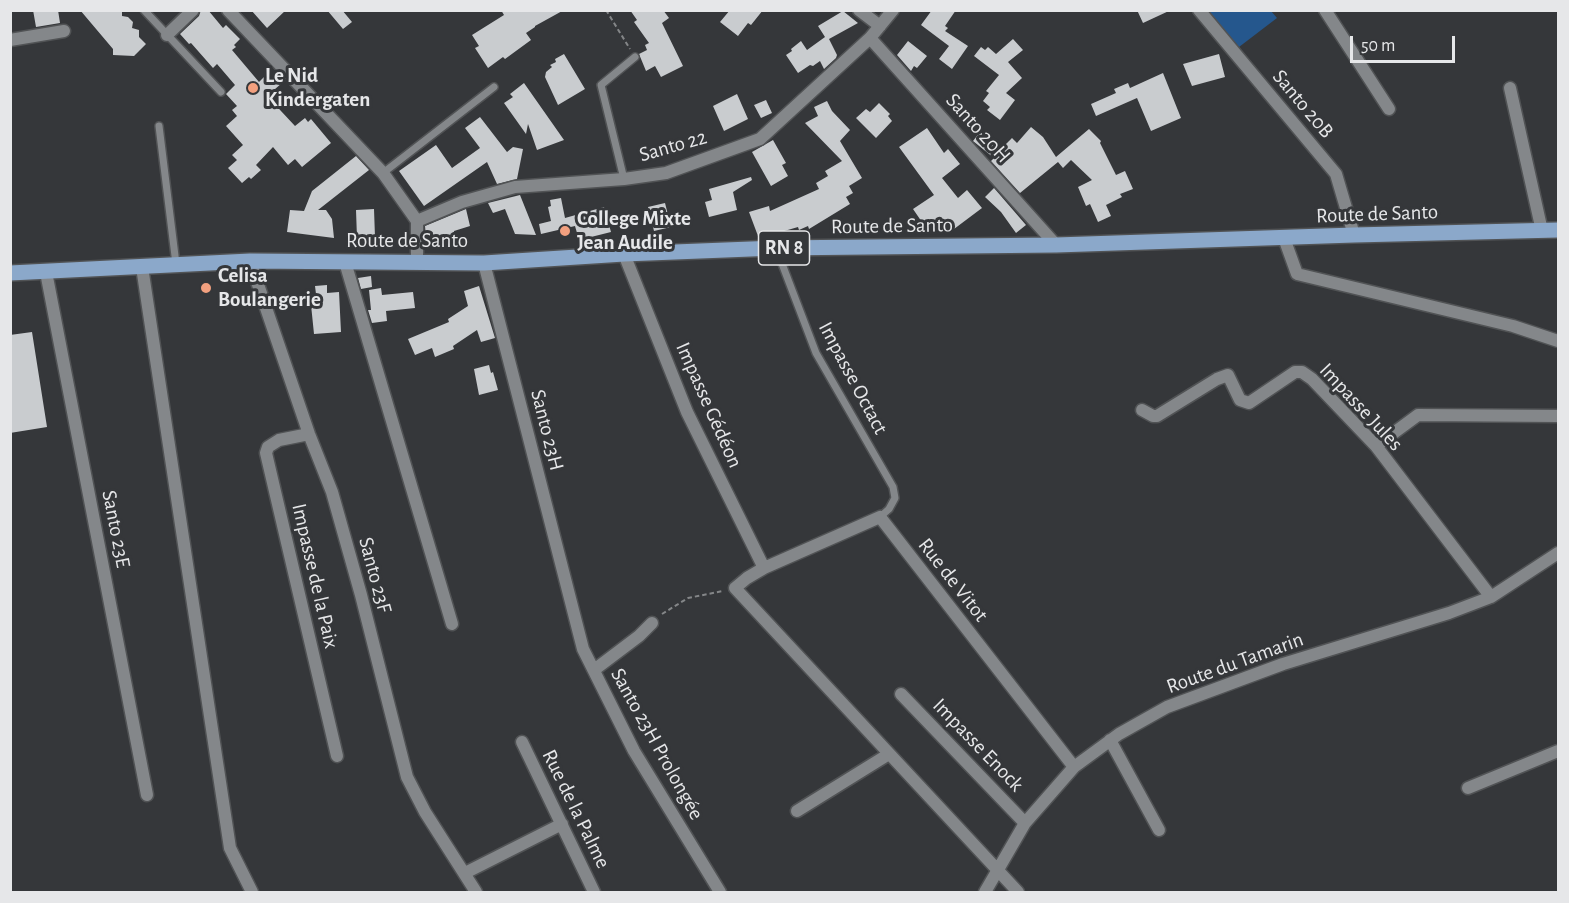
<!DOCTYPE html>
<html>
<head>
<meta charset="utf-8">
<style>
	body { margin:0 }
	#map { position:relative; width:1569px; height:903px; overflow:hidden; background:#35373a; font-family:"Alegreya Sans",sans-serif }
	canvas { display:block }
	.frame { position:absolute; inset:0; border:12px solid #e6e7e9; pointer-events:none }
	.scale { position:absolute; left:1350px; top:36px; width:105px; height:27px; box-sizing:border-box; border:3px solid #e6e7e9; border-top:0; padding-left:8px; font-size:18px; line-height:21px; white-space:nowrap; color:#e6e7e9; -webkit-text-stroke:4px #35373a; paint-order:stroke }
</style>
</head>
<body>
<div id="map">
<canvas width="1569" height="903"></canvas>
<div class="frame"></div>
<div class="scale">50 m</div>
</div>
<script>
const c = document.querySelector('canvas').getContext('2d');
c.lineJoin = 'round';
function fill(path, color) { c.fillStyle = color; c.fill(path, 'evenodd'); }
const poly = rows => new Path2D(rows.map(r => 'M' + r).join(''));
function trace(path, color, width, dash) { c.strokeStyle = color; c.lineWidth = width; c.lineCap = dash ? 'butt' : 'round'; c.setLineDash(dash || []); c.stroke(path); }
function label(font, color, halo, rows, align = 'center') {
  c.font = font + ' "Alegreya Sans",sans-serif'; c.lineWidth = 6; c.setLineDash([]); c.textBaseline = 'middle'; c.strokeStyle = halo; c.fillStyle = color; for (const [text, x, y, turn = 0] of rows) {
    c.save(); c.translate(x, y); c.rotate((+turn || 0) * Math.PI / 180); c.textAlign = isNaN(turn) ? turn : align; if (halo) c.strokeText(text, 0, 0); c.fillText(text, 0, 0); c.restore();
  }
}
const green = poly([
	[1208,11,1271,11,1277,18,1239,47]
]);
const building = poly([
	[33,10,58,10,60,23,36,27],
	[80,10,122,10,122,16,128,17,133,22,132,28,139,30,139,37,146,44,134,56,113,55,113,49],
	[201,10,208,10,223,28,226,25,240,39,234,45,236,47,232,50,259,82,267,74,270,78,274,74,282,83,267,96,295,126,305,118,308,122,311,119,331,143,302,167,295,159,288,165,273,147,256,165,261,170,251,179,249,177,242,183,228,168,237,160,232,155,243,145,226,126,237,116,232,110,237,106,226,94,235,85,217,64,213,68,191,43,189,44,180,34,199,16],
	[251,10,286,10,267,28],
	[327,10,342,10,352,22,343,29],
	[501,10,564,10,535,26,535,27,526,33,531,40,505,59,503,57,488,68,475,48,479,46,472,35,504,15],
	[630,10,663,10,669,18,662,23,683,66,661,77,655,66,646,71,639,54,647,50,645,45,649,43,634,22,637,20],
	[730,10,763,10,751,25,748,23,738,36,720,22],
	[932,10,956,10,945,26,948,28,945,31,968,46,952,69,939,59,949,46,921,25],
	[1137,10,1171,10,1143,23],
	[843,11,858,23,829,39,837,55,836,58,824,69,820,61,813,66,810,65,798,73,786,55,792,51,791,49,801,41,807,50,825,37,818,26],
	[1013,39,1023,50,1008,62,1022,78,1006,93,1015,100,1000,120,987,110,990,107,983,101,989,93,986,91,999,75,974,56,981,47,985,50,988,47,996,54],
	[908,41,927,56,917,68,914,66,911,71,897,55],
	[564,54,585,89,558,105,545,77,546,72,552,67,550,65,556,62,555,59],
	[1219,54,1225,77,1192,86,1183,64],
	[1163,73,1181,118,1151,131,1137,98,1096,116,1091,104,1116,93,1114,89,1128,83,1130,88],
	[524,83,564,140,537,150,528,124,526,134,504,103,513,97,510,94],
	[737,94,748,119,724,131,713,106],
	[766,100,772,113,761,118,754,105],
	[827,101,832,111,850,130,840,141,862,178,849,186,853,193,846,197,850,204,809,229,808,226,799,230,798,227,774,234,774,231,758,236,749,212,769,206,770,211,819,189,816,183,828,176,825,171,842,161,805,123,818,116,814,107],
	[879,103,890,114,888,116,892,121,876,138,856,118,866,109,870,112],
	[480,117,507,152,513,147,523,149,517,179,497,184,487,162,424,206,399,171,436,145,452,168,480,148,465,128],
	[1031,127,1043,137,1056,157,1089,129,1101,141,1100,143,1116,175,1125,171,1133,189,1120,194,1122,197,1106,205,1111,216,1098,222,1090,204,1086,206,1078,187,1092,180,1071,160,1063,168,1058,162,1020,193,991,161,994,158,973,141,980,132,1002,148,1012,138,1017,143],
	[927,128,944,153,948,149,960,164,942,178,958,198,967,190,982,208,950,232,926,228,913,209,934,195,899,147],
	[773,140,786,163,782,165,788,176,771,186,752,152],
	[356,156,369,170,318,210,326,210,332,219,334,238,287,232,290,210,304,211,312,191],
	[751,177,752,180,733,192,737,210,709,217,705,202,712,200,709,189],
	[994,188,1026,225,1016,233,1001,212,985,197],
	[520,195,536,235,515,234,505,209,493,213,488,203],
	[561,198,565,218,604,207,611,232,579,240,575,226,541,234,539,224,551,221,548,207,551,206,550,200],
	[665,203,671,227,654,231,648,207],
	[374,209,375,237,357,238,356,210],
	[466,209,470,226,454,231,454,236,426,237,425,226],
	[371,276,372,287,361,289,358,278],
	[327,285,327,293,339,292,341,332,314,334,310,295,316,294,315,286],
	[479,286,495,338,481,342,477,330,453,346,454,349,435,357,432,348,415,355,408,339,449,322,448,319,468,306,464,291],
	[381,288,382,295,413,292,415,308,386,311,387,321,372,323,368,310,371,310,369,290],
	[32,332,47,427,10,433,10,335],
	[489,365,491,373,493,372,498,390,479,395,474,369]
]);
const path = poly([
	[606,10,630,49],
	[662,614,688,598,723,591]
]);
const lane = poly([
	[144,10,221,92],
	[159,126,176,264],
	[383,173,494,87],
	[624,179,601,85,635,57],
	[776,248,816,353,893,487,895,498,889,509,880,517]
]);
const street = poly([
	[228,10,383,173,417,221,417,263],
	[859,10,880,26],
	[1199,10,1336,174,1354,235],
	[1325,10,1389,109],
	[167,35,193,10],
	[870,38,1056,245],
	[10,40,64,31],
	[1510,88,1542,231],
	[417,221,462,202,515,187,624,179,666,173,760,139,870,38,893,10],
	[1284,238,1297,274,1513,326,1558,341],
	[624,254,687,412,764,568],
	[250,261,309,434,332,492,361,595,407,777,425,812,476,892],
	[345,262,452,624],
	[484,263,583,649,634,751,720,892],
	[142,267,230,848,252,892],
	[46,272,147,795],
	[1142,410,1153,416,1157,416,1217,379,1228,375,1240,400,1249,403,1295,372,1302,372,1312,379,1376,446,1491,597],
	[309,434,279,440,268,447,266,453,337,756],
	[1376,446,1418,415,1558,416],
	[594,670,639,636,652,623],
	[901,694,1025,823],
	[1110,740,1159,830],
	[522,742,594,892],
	[1468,788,1558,751],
	[797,811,889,754],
	[465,873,562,824],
	[985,892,1025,823,1074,767,1119,734,1167,707,1283,664,1449,613,1491,597,1558,553],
	[1018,892,735,588,747,578,764,568,880,517,1074,767]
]);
const primary = poly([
	[10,273,250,261,484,263,624,254,776,248,1056,245,1354,235,1558,230]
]);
const markers = [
	[253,88,6,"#f2a07f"],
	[565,231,6,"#f2a07f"],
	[206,288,6,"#f2a07f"]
];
const shields = [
	[784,248,51]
];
const shieldNames = [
	["RN 8",784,248]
];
const poiNames = [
	["Le Nid",265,76],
	["Kindergaten",265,100],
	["College Mixte",577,219],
	["Jean Audile",577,243],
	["Celisa",218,276],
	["Boulangerie",218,300]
];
const streetNames = [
	["Santo 20B",1303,104,50],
	["Santo 20H",978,128,48],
	["Santo 22",673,146,-16],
	["Route de Santo",1377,214,-2],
	["Route de Santo",892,226,-1],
	["Route de Santo",407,241],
	["Impasse Octact",853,378,62],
	["Impasse Gédéon",709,405,66],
	["Impasse Jules",1361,407,47],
	["Santo 23H",547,430,76],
	["Santo 23E",116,529,79],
	["Santo 23F",375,575,75],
	["Impasse de la Paix",315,576,77],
	["Rue de Vitot",953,580,52],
	["Route du Tamarin",1235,663,-20],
	["Santo 23H Prolongée",657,744,61],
	["Impasse Enock",978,745,46],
	["Rue de la Palme",576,809,64]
];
fill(green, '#25578d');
fill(building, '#c9cccf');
trace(lane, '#515355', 10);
trace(street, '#515355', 15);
trace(primary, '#515355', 18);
trace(path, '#848688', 2, [4.5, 3]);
trace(lane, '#84878a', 7);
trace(street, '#84878a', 12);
trace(primary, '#8ba8ca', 15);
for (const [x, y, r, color] of markers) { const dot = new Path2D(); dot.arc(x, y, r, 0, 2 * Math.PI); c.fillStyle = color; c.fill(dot); trace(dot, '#35373a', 2); }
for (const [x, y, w] of shields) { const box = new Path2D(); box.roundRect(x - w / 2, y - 17, w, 34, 4.5); c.fillStyle = '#35373a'; c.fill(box); trace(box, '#e6e7e9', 1.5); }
label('bold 20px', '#e6e7e9', null, shieldNames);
label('bold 21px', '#e6e7e9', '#35373a', poiNames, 'left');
label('21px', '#e6e7e9', '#35373a', streetNames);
</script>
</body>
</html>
